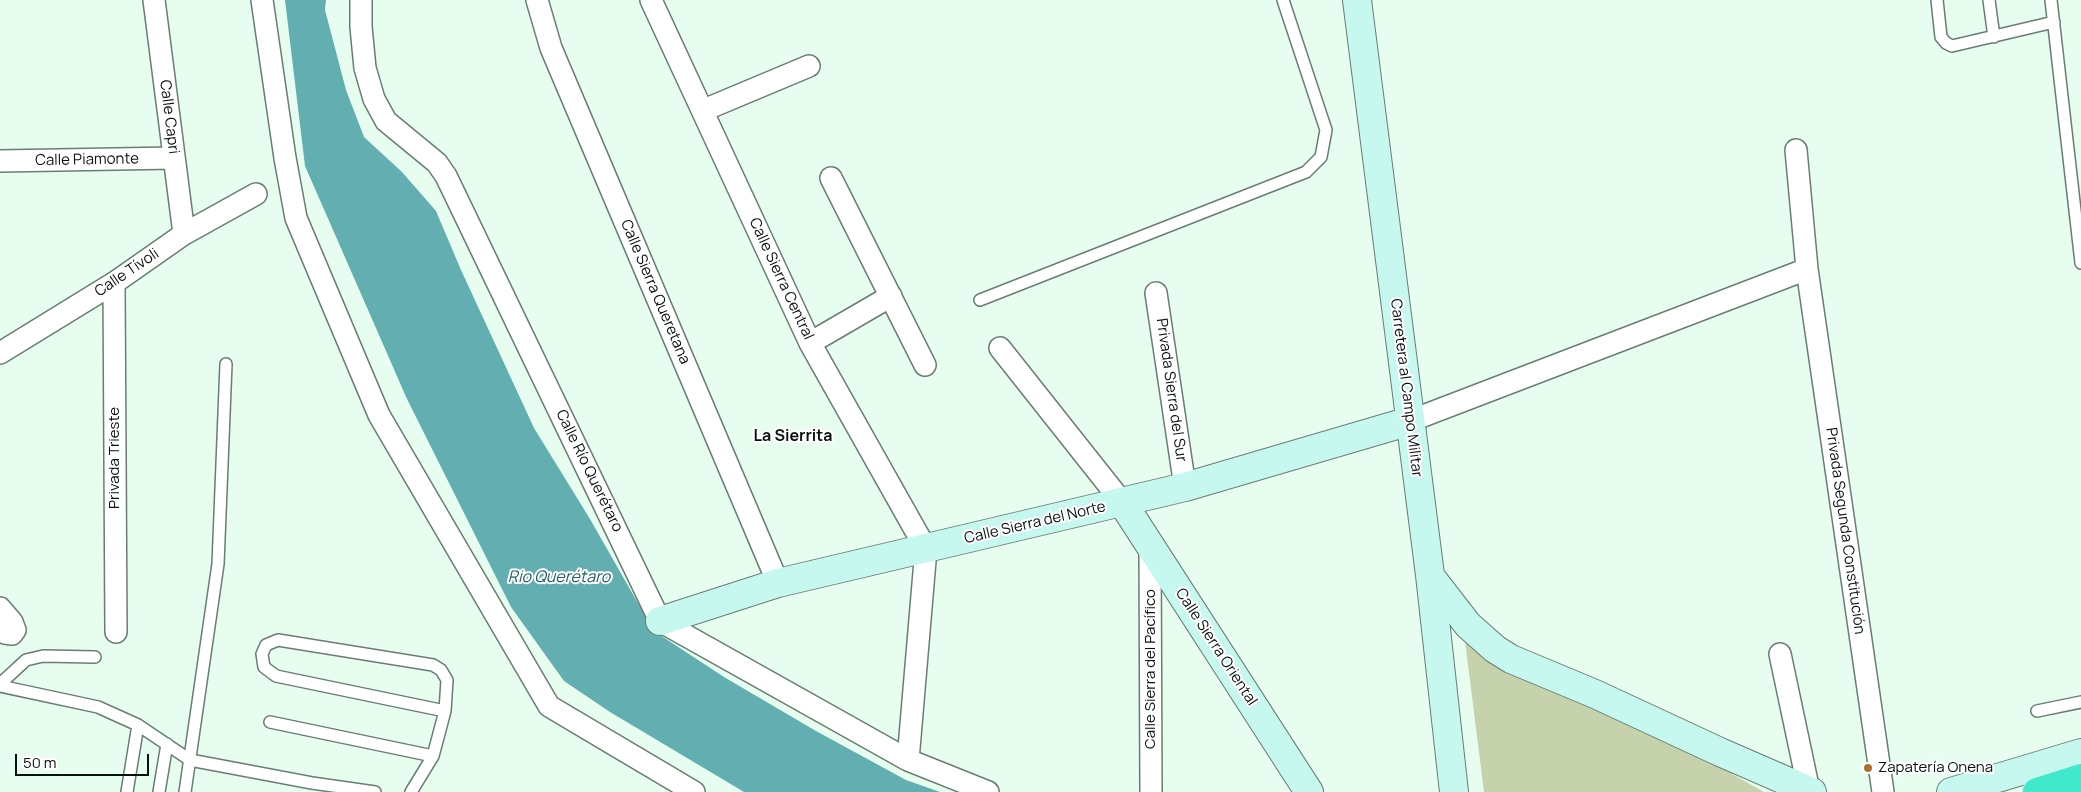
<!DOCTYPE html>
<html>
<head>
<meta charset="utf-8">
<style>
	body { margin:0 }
	#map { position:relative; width:2081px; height:792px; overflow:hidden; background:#e7fdf0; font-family:Manrope,sans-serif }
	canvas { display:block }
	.scale { position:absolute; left:15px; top:754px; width:134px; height:22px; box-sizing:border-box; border:2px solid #0a110d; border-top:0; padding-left:6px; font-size:15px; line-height:18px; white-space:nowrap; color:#0a110d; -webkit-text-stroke:4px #fff; paint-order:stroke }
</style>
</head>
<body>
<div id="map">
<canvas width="2081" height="792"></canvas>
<div class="scale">50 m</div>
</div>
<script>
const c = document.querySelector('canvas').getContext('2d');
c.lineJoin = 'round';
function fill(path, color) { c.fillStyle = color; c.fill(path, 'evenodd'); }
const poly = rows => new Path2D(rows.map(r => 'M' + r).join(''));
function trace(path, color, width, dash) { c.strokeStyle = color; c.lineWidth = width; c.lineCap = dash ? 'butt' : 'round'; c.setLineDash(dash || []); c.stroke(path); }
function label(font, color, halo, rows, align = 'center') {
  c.font = font + ' Manrope,sans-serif'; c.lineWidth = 4; c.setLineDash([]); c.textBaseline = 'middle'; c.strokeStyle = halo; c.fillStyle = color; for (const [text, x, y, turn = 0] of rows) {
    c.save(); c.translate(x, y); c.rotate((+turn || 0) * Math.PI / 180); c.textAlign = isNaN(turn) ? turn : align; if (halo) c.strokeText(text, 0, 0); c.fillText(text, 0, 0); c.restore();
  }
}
const green = poly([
	[1464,633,1704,758,1764,792,1484,792]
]);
const water = poly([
	[285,0,326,0,325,10,346,90,364,137,402,172,436,211,461,270,534,428,590,519,643,612,660,635,724,677,816,731,906,780,940,792,744,792,610,712,564,681,511,607,407,399,305,166]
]);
const lane = poly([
	[1937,0,1941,37,1946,43,1952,46,2054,22],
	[1989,0,1994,37],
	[2051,0,2081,263],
	[980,300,1306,172,1321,157,1326,130,1283,0],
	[0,684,26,660,43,656,95,657],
	[0,686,98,707,138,725,190,760,312,783,375,792],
	[2037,711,2081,702],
	[270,722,433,756],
	[127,792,138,725],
	[159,792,167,744],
	[185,792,218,564,226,364],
	[411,792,433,756,445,711,447,680,441,670,433,665,278,640,266,645,262,654,264,667,276,676,445,711]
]);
const street = poly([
	[154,0,184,234],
	[262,0,285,158,296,218,379,415,549,706,694,792],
	[361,0,361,27,365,68,374,99,386,121,437,163,446,176,660,621,908,760,988,792],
	[537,0,551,48,778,583],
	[651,0,810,343,926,549,908,760],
	[704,110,809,66],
	[1796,150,1807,269,1883,792],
	[0,161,174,158],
	[831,178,925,365],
	[114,283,116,632],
	[1156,293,1185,487],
	[810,343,891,296],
	[1000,348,1122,502],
	[0,353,114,283,184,234,256,194],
	[1410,421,1807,269],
	[1150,546,1151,792],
	[0,608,12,622,15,630,12,634,5,633,0,630],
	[1780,654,1809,791]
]);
const secondary = poly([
	[1357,0,1430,575,1454,792],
	[1122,502,1309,792],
	[1430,576,1468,625,1495,649,1511,659,1595,694,1720,752,1812,792],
	[660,621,778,583,1185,487,1410,421],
	[1951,792,2081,753]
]);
const highway = poly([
	[2037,792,2081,778]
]);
const markers = [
	[1868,768,5,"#a9702e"]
];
const streetNames = [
	["Calle Capri",169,117,83],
	["Calle Piamonte",87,160,-1],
	["Calle Tívoli",127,273,-34],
	["Calle Sierra Central",781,279,65],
	["Calle Sierra Queretana",655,292,67],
	["Carretera al Campo Militar",1406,388,83],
	["Privada Sierra del Sur",1171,390,82],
	["Privada Trieste",115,458,-90],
	["Calle Río Querétaro",589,471,64],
	["Calle Sierra del Norte",1035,523,-13],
	["Privada Segunda Constitución",1845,531,82],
	["Calle Sierra Oriental",1216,647,57],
	["Calle Sierra del Pacífico",1151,669,-90]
];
const poiNames = [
	["Zapatería Onena",1878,768]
];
const neighbourhoodNames = [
	["La Sierrita",793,437]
];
const waterNames = [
	["Rio Querétaro",559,578]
];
fill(green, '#c5d2ac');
fill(water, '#63aeb0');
trace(lane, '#6a7d72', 14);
trace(street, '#6a7d72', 24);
trace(secondary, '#6a7d72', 30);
trace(highway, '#e2e2e2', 30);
trace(lane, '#fff', 11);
trace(street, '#fff', 21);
trace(secondary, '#c6f8f0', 28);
trace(highway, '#41e9cc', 28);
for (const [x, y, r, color] of markers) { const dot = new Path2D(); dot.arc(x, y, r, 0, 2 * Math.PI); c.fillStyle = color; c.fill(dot); trace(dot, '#fff', 2); }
label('15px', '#0a110d', '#fff', streetNames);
label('15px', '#0a110d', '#fff', poiNames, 'left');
label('bold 16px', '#0a110d', '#fff', neighbourhoodNames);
label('italic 16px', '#205f61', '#fff', waterNames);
</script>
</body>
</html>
